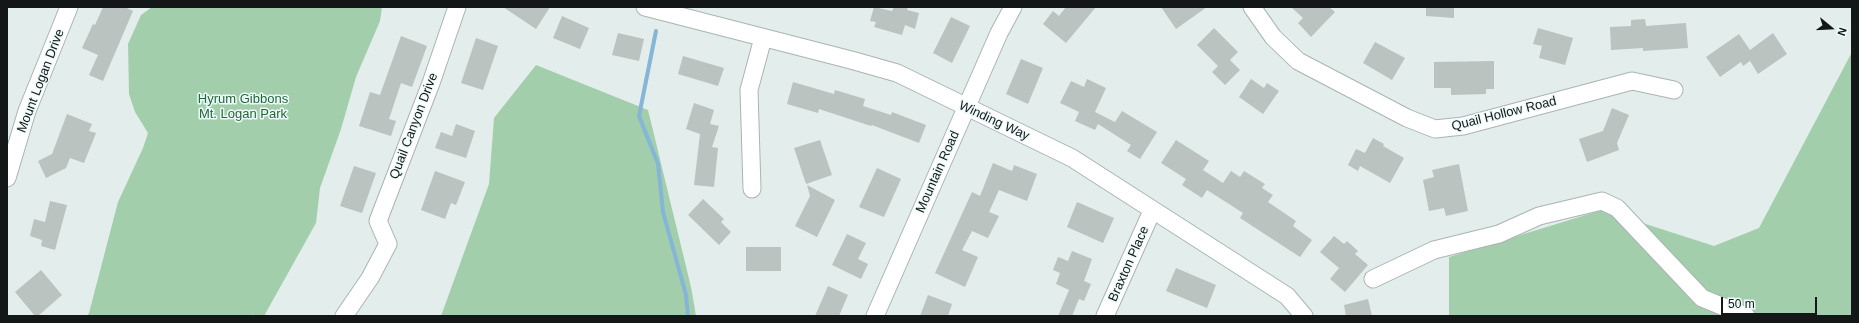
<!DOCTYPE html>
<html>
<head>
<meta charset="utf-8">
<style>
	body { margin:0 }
	#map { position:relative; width:1859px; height:323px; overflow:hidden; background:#e2edec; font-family:Helvetica,sans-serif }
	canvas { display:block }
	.frame { position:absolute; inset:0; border:8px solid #131717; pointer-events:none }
	.north { position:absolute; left:1811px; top:8px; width:40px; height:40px; -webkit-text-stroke:3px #effafa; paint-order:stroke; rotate:108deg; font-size:11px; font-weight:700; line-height:16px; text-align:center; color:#131717 }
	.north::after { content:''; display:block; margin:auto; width:14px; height:18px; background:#131717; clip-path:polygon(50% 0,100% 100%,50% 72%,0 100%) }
	.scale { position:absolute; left:1721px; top:297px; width:96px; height:18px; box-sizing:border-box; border:2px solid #131717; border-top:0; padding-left:5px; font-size:12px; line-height:14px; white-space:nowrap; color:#131717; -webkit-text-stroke:3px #effafa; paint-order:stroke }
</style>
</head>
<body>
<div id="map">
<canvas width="1859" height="323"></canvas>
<div class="frame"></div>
<div class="north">N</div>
<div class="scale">50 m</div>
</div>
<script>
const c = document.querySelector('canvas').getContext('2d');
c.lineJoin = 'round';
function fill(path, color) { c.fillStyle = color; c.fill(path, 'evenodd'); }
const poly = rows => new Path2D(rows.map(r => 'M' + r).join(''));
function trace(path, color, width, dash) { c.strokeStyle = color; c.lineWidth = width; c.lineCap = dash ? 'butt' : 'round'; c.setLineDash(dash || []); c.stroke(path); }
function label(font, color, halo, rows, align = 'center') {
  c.font = font + ' Helvetica,sans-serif'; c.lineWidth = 3; c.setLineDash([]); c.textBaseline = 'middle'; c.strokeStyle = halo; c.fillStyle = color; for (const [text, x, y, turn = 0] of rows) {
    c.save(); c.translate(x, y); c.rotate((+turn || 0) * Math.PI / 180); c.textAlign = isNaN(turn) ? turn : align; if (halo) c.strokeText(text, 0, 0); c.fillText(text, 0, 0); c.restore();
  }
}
const green = poly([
	[152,7,382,7,380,21,356,77,341,129,320,188,316,223,264,316,254,316,252,314,252,316,87,316,89,313,118,202,143,148,148,133,135,112,129,94,128,44,141,15],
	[1852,52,1852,316,1449,316,1449,257,1602,210,1714,246,1759,228],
	[536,65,648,110,691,287,696,316,441,316,489,184,494,118]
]);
const stream = poly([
	[656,31,639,116,658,164,663,212,686,295,688,316]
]);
const building = poly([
	[103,7,125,7,133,11,103,81,89,75,98,55,82,48,93,24,95,25],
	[503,7,550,7,536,29],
	[874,7,892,11,894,7,908,7,907,10,919,13,915,29,905,25,902,35,874,27,876,22,870,21],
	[1066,7,1096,7,1066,43,1043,24,1053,11,1059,16],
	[1161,7,1207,7,1176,29],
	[1291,7,1329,7,1335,12,1311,37,1298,23,1303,18],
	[1426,7,1454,7,1454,18,1426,16],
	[562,16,589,28,580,49,553,38],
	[951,17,970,26,952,63,933,53],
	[1645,19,1646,26,1686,23,1688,48,1643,51,1643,48,1611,50,1610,27,1631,26,1631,20],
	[1214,28,1238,52,1230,60,1240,70,1225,85,1212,72,1218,66,1197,45],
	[1538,28,1573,38,1565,65,1539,58,1542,46,1533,44],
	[618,33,644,39,639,61,612,55],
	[1773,33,1787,54,1758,74,1750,61,1743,66,1741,62,1720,77,1706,57,1739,34,1750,50],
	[401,36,427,46,412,87,401,83,389,119,396,121,391,136,359,126,370,92,380,95],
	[476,38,498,46,483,90,461,83],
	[1375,42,1405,58,1392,80,1363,63],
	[683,56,724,68,718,86,678,74],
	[1021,59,1043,68,1028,104,1006,94],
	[1494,61,1494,89,1486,89,1486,94,1451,95,1451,88,1434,88,1434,62],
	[1087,79,1106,88,1095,112,1115,122,1122,111,1157,132,1140,159,1127,151,1131,145,1098,124,1095,130,1075,121,1079,112,1060,103,1071,81,1084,87],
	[1251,79,1264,88,1267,83,1279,91,1263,114,1239,97],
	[793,82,834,94,835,90,865,99,863,106,891,115,892,112,926,125,919,143,872,125,871,126,819,109,818,113,787,104],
	[694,103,714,110,710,124,719,126,712,147,718,148,714,187,694,185,700,134,686,129],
	[1612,108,1629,115,1617,143,1619,150,1587,162,1579,139,1603,131],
	[67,114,92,124,89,131,96,133,84,163,70,158,66,168,46,178,38,161,52,154],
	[456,124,475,131,466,158,435,148,441,132,452,136],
	[1373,138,1384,144,1383,146,1404,158,1390,183,1360,166,1358,171,1348,165,1356,149,1365,153],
	[820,140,832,175,806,184,794,148],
	[1176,140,1209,161,1203,170,1223,183,1231,171,1240,177,1244,171,1265,184,1262,188,1273,195,1268,202,1296,221,1293,226,1312,240,1300,257,1240,218,1243,213,1207,190,1202,198,1182,185,1186,179,1161,163],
	[993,163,1012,171,1014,165,1037,174,1027,201,999,190,989,212,999,216,988,238,972,231,962,250,978,257,965,287,935,273,972,192,980,196],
	[1459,164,1468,211,1446,216,1444,208,1429,211,1423,180,1434,177,1432,170],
	[354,166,376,173,362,213,340,206],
	[877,168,901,179,884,217,859,207],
	[435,171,465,182,456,205,451,203,445,219,421,210],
	[807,185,835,200,817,237,795,226,810,196],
	[703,199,724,219,721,222,731,232,719,245,688,215],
	[50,201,67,205,55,250,41,246,42,240,30,236,34,219,45,222],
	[1077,202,1114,218,1103,243,1067,227],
	[847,234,866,243,858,259,868,264,861,279,832,265],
	[1334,236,1344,244,1347,241,1358,251,1355,254,1368,265,1345,292,1330,279,1339,268,1320,252],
	[746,247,781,247,781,271,746,271],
	[1072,251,1092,259,1084,281,1091,284,1084,301,1079,299,1072,316,1058,316,1069,290,1056,284,1060,273,1053,270,1058,257,1068,261],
	[1176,268,1216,285,1207,308,1166,291],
	[41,270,62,295,38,316,35,316,15,292],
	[828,286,848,295,839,316,815,316],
	[928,295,952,304,948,316,920,316],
	[1368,299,1372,316,1346,316,1344,305]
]);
const minor = poly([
	[645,7,851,60,897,73,1072,158,1287,296,1304,316],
	[1252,7,1273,37,1298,61,1407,118,1435,129,1463,126,1632,81,1674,90],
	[7,178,27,111,69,7],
	[752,189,749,90,763,38],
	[1373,279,1434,250,1499,234,1539,216,1602,201,1617,208,1702,298,1746,316],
	[344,316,370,278,388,244,378,221,431,83,457,7],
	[875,316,999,33,1013,7],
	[1105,316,1152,211]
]);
const streetNames = [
	["Mount Logan Drive",41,81,-69],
	["Quail Hollow Road",1504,114,-14],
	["Winding Way",994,121,25],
	["Quail Canyon Drive",414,126,-69],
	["Mountain Road",938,172,-66],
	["Braxton Place",1129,264,-66]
];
const parkNames = [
	["Hyrum Gibbons",243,99],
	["Mt. Logan Park",243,114]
];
fill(green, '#a3ceac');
trace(stream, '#85b6d7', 4);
fill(building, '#bac3c0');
trace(minor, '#aab4b3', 19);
trace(minor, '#fff', 17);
label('13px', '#131717', '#effafa', streetNames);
label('13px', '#226639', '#effafa', parkNames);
</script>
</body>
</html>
